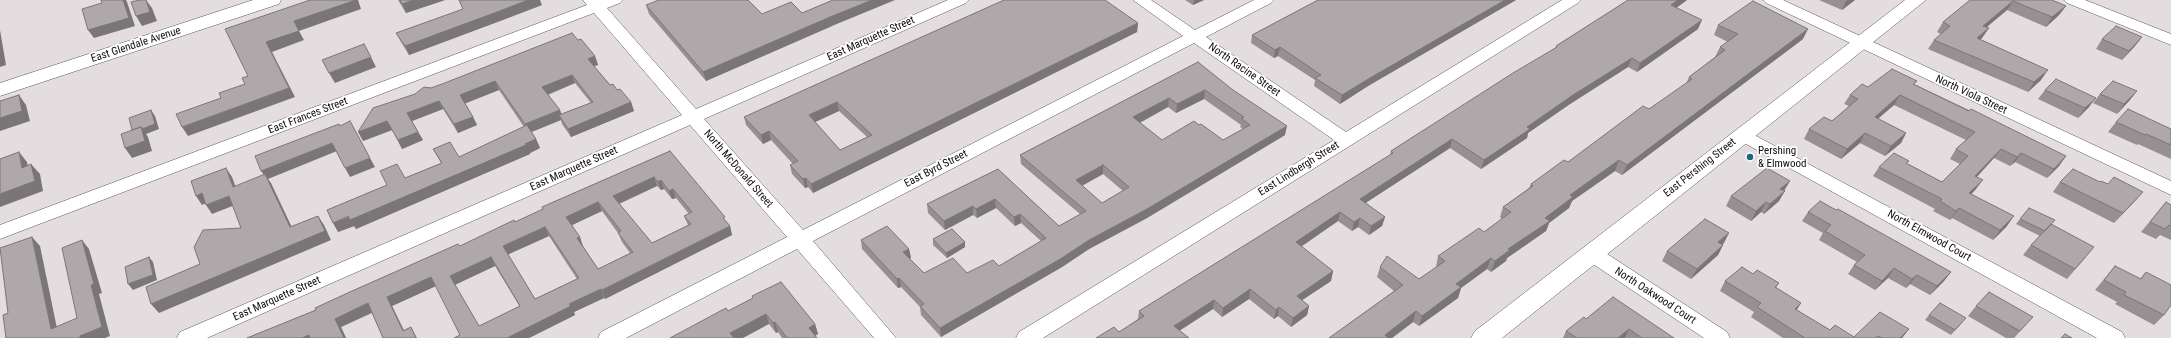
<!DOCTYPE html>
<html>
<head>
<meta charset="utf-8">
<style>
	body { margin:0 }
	canvas { display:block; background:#e4dddf }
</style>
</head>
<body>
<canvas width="2171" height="338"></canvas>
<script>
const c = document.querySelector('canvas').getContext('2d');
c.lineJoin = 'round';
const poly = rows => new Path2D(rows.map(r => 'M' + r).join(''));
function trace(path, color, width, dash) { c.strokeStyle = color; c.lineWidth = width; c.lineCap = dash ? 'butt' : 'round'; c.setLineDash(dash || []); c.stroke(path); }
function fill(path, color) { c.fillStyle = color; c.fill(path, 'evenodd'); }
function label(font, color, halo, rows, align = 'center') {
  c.font = font + ' "Roboto Condensed",sans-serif'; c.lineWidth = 3.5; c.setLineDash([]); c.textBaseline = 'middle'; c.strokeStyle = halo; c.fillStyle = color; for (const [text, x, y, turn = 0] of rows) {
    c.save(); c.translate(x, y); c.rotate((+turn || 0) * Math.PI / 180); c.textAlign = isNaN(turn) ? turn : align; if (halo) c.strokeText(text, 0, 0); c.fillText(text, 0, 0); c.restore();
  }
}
const minor = poly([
	[583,0,623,0,620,3,607,8,696,109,948,0,969,0,966,3,704,119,803,230,1183,36,1133,0,1151,0,1195,30,1254,0,1274,0,1271,3,1206,37,1346,132,1562,0,1581,0,1578,3,1043,338,1016,338,1019,332,1334,140,1194,43,813,241,896,338,874,338,797,249,626,338,598,338,601,332,787,237,690,125,207,338,177,338,180,332,682,115,594,13,0,239,0,225,587,5,583,0],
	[1763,0,1783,0,2171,181,2171,195,1766,3,1763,0],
	[2064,0,2085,0,2171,34,2171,45,2067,3,2064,0],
	[1743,129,2122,332,2125,338,2097,338,1737,139,1734,135,1737,131,1743,129],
	[1591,246,1598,248,1727,332,1730,338,1704,338,1584,258,1581,253,1584,248,1591,246]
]);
const tertiary = poly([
	[253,0,281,0,279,4,0,96,0,83,253,0],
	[1905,0,1926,0,1502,338,1471,338,1475,331,1905,0]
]);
const wall = poly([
	[398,0,445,0,406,13],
	[1185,0,1204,0,1193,5],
	[1318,0,1516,0,1368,86,1340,104,1314,86,1315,80,1278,56,1274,58,1251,43,1252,35],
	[1628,0,1687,0,1676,8,1698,29,1637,72,1628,67,1570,104,1528,133,1527,138,1481,169,1450,148,1365,203,1385,217,1382,226,1369,235,1358,227,1352,231,1338,221,1301,247,1333,271,1331,281,1302,300,1309,306,1307,315,1291,327,1278,316,1274,319,1249,299,1222,317,1213,309,1180,330,1119,332,1138,319,1139,311,1390,155,1391,151,1555,49,1556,46],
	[1819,0,1855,0,1842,10],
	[1970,0,2052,0,2066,6,2059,15,2046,27,2007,10,1987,27,1989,28,1982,38,1980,40,2041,80,2028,92,1928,49,1934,40,1941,34,1937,32,1943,22],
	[542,5,500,21,409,55,401,42,396,33],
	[646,5,762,14,802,13,832,26,706,81,649,14],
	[1138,23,1137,32,813,193,808,187,805,188,792,174,790,165,793,164,771,140,763,144,746,125,744,117],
	[839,111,867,137,840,150,815,122],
	[1718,25,1803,39,1622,175,1615,171,1572,201,1569,208,1549,223,1546,231,1507,258,1506,261,1491,272,1487,269,1461,288,1458,298,1419,326,1413,322,1392,338,1329,338,1394,291,1377,277,1380,267,1419,279,1436,267,1438,256,1484,232,1502,219,1500,217,1503,207,1529,188,1531,184,1568,162,1649,109,1686,84,1689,77,1715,57,1720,47,1728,42,1714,35],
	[2142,37,2135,46,2122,60,2096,49,2102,39],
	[578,40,595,56,598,65,594,66,610,85,617,90,631,102,634,111,571,137,562,124,561,120,531,132,536,139,540,148,530,153,530,154,356,229,354,226,338,232,405,178,441,163,433,149,459,157,524,127,499,90,465,103,473,117,477,125,458,133,443,109,412,121,423,140,402,149,392,130,363,141,415,94,431,88],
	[575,83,591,103,561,114,560,110,548,95],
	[1198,62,1285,135,1147,218,1089,249,1062,267,941,337,921,315,920,307,901,287,898,288,862,249,861,240,909,249,911,258,909,258,924,273,967,273,999,266,1041,241,1021,223,1015,226,996,208,977,218,973,215,945,230,928,213,927,204,998,169,1059,226,1080,214,1021,164,1020,155],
	[1204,99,1241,125,1240,127,1243,129,1223,140,1199,125,1162,140,1140,123,1168,107,1176,113],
	[1103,174,1123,191,1102,203,1082,186],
	[1917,81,1914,84,2066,156,2059,166,2047,178,2015,162,2010,166,1994,158,1977,177,1976,189,1971,194,2007,226,1993,240,1952,218,1950,220,1933,211,1935,209,1873,176,1879,167,1907,164,1942,182,1960,164,1950,159,1956,149,1966,140,1894,105,1878,119,1906,133,1901,143,1885,156,1860,143,1841,159,1804,139,1809,129,1832,121,1849,106,1844,104,1850,95,1868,87],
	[2045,90,2089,107,2078,118,2038,99],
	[2137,91,2129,101,2117,114,2093,103,2100,94],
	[2116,122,2171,129,2171,159,2138,144,2137,145,2108,132],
	[670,151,730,226,732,235,605,299,604,298,574,312,575,315,529,338,454,338,460,335,436,286,392,306,404,330,411,327,417,338,383,338,372,313,341,327,346,338,247,338,316,310,543,210,542,207],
	[657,186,661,190,664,189,672,199,676,198,689,214,684,216,688,225,652,243,619,204],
	[602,211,618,233,622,242,630,253,598,269,583,246,572,225],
	[549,236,577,279,535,299,508,254],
	[495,266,520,307,479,326,455,285],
	[2060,182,2135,201,2114,223,2053,192],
	[1784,191,1779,201,1764,214,1761,212,1751,221,1726,206,1731,196],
	[2166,202,2171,205,2171,240,2160,235,2156,239,2141,232],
	[1836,210,1951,272,1944,281,1930,295,1910,284,1906,288,1888,278,1875,290,1848,274,1854,265,1857,262,1819,240,1823,233,1802,221,1808,212],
	[2020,219,2051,224,2086,257,2067,279,2023,255,2031,245,2040,236,2016,224],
	[933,239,965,247,947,258,933,245],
	[1724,243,1722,244,1723,245,1718,255,1691,279,1662,261,1667,251],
	[2115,266,2140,279,2146,272,2164,315,2154,325,2115,304,2117,302,2095,290],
	[1753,274,1779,283,1776,288,1797,310,1830,330,1854,337,1909,329,1902,338,1783,338,1751,317,1754,312,1720,291,1725,281],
	[752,296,815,324,818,334,815,336,817,338,782,338,778,332,776,333,769,324,728,311,753,298],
	[1976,306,2024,327,2014,338,2006,338,1968,316],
	[1929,315,1966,318,1951,335,1925,320],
	[1586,319,1674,338,1563,338,1566,331]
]);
const shadedWall = poly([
	[123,0,126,0,127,2,135,26,94,38,88,30],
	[146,0,152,8,157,21,142,26,136,16],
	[356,0,358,0,361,9,299,31,304,40,272,52,295,97,188,136,182,127,289,88,266,42,294,21],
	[414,0,445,0,406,13,402,4],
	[528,0,540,0,542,5,500,21,409,55,405,46],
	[872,0,895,0,832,26,706,81,703,72,830,17],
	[1194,0,1204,0,1193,5],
	[1505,0,1516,0,1368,86,1340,104,1342,95,1370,78],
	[1678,0,1687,0,1668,14,1671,5],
	[1848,0,1855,0,1842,10,1846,1],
	[2013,1,2007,10,1977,35,1983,26],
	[2066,6,2059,15,2046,27,2052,17],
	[1702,20,1698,29,1637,72,1640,63],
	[1138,23,1137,32,813,193,811,184],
	[1989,28,1982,38,1971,48,1977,38],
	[1808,29,1803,39,1622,175,1627,165],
	[0,30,6,65,0,67],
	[2142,37,2135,46,2122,60,2129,51],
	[1280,47,1278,56,1274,58,1275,50],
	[595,56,598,65,591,67,588,59],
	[371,57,376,67,335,83,329,73],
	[1632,58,1628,67,1570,104,1528,133,1527,138,1481,169,1484,160,1527,127,1573,95],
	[2048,70,2041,80,2028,92,2034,82],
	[572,75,575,83,546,95,542,87],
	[495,81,499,90,464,104,460,95],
	[1205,90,1204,99,1176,113,1177,104],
	[2137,91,2129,101,2117,114,2124,104],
	[19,95,26,105,30,121,0,131,0,118],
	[1900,95,1894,105,1869,126,1875,117],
	[1169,98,1168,107,1133,126,1133,117],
	[2096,98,2089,107,2078,118,2085,108],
	[439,101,443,109,412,121,407,113],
	[631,102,634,111,571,137,568,129],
	[837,102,839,111,811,124,809,115],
	[151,110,155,116,159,129,146,134,148,137,152,151,132,158,125,148],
	[560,110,563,119,559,115,561,120,529,133,525,124],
	[473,117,477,125,458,133,454,124],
	[387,121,392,130,363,141,358,132],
	[1287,126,1285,135,1147,218,1089,249,1062,267,941,337,940,328,1089,240],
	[769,131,771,140,763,144,761,135],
	[418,132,423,140,402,149,398,140],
	[1865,133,1860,143,1841,159,1847,149],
	[1906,133,1901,143,1885,156,1891,146],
	[536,139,540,148,530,153,530,154,356,229,354,226,338,232,333,223],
	[1452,139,1450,148,1358,208,1360,199],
	[332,143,337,151,268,179,271,183,296,236,290,227,267,179,261,171],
	[2001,149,1994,158,1969,185,1975,176],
	[19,152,27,162,30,178,22,168],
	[2021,153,2015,162,2010,166,2017,157],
	[2066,156,2059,166,2047,178,2054,169],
	[370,158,375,167,350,177,345,168],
	[1619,160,1615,171,1572,201,1569,208,1549,223,1546,231,1507,258,1506,261,1491,272,1495,261,1545,218,1570,195],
	[31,164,40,174,43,191,0,207,0,194],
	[1103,165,1103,174,1076,189,1076,180],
	[226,168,232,177,239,196,233,187],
	[654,177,657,186,616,205,613,196],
	[806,178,808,187,805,188,803,179],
	[661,180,664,189,661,190,658,182],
	[1983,180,1976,189,1963,203,1969,193],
	[1790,181,1784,191,1780,189],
	[673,189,676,198,672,199,669,191],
	[1785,191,1779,201,1764,214,1770,204],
	[2143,192,2135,201,2114,223,2123,213],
	[202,193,208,202,202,205,196,196],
	[229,196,235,205,212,214,206,205],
	[995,199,996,208,977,218,976,209],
	[598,202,602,211,570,226,566,217],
	[1766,202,1761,212,1751,221,1756,211],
	[973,206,973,215,945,230,944,221],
	[1959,208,1952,218,1950,220,1956,211],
	[1340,212,1338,221,1294,251,1296,242],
	[1020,214,1021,223,1015,226,1014,217],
	[318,216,324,225,331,240,159,313,151,304],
	[2014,216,2007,226,1993,240,2000,230],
	[1385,217,1382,226,1369,235,1371,226],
	[1360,218,1358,227,1352,231,1354,222],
	[730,226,732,235,605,299,602,290],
	[545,227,549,236,507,255,503,246],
	[1729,233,1724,243,1713,252,1718,242],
	[32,237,40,246,59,338,51,329],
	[580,237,583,246,581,247,577,238],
	[82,240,89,249,102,293,99,294,110,336,105,338,80,338,80,336,91,285],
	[965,242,965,247,947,258,946,253],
	[1723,245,1718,255,1691,279,1697,269],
	[909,249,911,258,905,261,903,252],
	[149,257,153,262,157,280,133,290,128,284],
	[491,257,495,266,454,285,450,276],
	[1491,258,1487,269,1461,288,1458,298,1419,326,1422,316,1456,284],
	[1894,268,1888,278,1875,290,1882,281],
	[1333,271,1331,281,1295,305,1297,296],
	[1951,272,1944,281,1930,295,1937,286],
	[1917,275,1910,284,1906,288,1912,279],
	[431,277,436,286,392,306,407,338,403,331,387,297],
	[899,278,901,287,898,288,897,279],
	[601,289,604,298,574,312,575,315,529,338,507,338,569,304],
	[1250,289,1249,299,1222,317,1223,308],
	[1214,300,1213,309,1173,335,1174,326],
	[368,303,373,312,341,327,346,338,344,338,335,319],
	[1801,303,1795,313,1795,309],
	[1309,306,1307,315,1291,327,1293,318],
	[1279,307,1278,316,1274,319,1276,310],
	[1416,311,1413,322,1392,338,1384,338,1385,335],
	[766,314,769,324,743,338,732,338,730,333],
	[775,322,778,332,776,333,773,323],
	[815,324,818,334,811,338,809,328],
	[1629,329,1625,338,1618,338],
	[1909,329,1902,338,1900,338],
	[309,335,311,338,302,338]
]);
const building = poly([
	[101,0,123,0,129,18,88,30,82,9,102,3,101,0],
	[139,0,146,0,150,12,136,16,131,2,139,0],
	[310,0,356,0,294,21,299,31,266,42,289,88,182,127,176,114,221,98,219,93,245,84,242,78,248,76,225,29,310,0],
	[400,0,414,0,402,4,400,0],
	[459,0,528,0,497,12,405,46,396,33,463,9,459,0],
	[659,0,748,0,762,14,791,2,802,13,833,0,872,0,830,17,703,72,646,5,659,0],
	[1004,0,1105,0,1138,23,811,184,806,178,803,179,790,165,798,161,769,131,761,135,744,117,1004,0],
	[837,102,872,135,840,150,809,115,837,102],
	[1318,0,1505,0,1370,78,1342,95,1315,78,1321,75,1280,47,1275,50,1252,35,1318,0],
	[1628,0,1678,0,1671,5,1702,20,1640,63,1632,58,1573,95,1527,127,1530,129,1484,160,1452,139,1360,199,1385,217,1371,226,1360,218,1354,222,1340,212,1296,242,1333,271,1297,296,1309,306,1293,318,1279,307,1276,310,1250,289,1223,308,1214,300,1174,326,1189,338,1096,338,1114,327,1119,332,1144,316,1139,311,1393,153,1391,151,1513,73,1557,47,1556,46,1628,0],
	[1970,0,2052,0,2066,6,2052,17,2013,1,1983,26,1989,28,1977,38,2048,70,2034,82,1934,40,1950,26,1943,22,1970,0],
	[1753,1,1808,29,1627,165,1619,160,1570,195,1573,197,1545,218,1550,221,1508,249,1510,250,1495,261,1491,258,1456,284,1461,287,1422,316,1416,311,1385,335,1388,338,1329,338,1403,285,1380,267,1387,256,1419,279,1445,261,1438,256,1479,228,1484,232,1511,212,1503,207,1533,186,1531,184,1564,160,1568,162,1643,106,1649,109,1692,79,1689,77,1725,50,1720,47,1738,34,1718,25,1753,1],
	[2116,26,2142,37,2129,51,2102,39,2116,26],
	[572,33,578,40,581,39,595,56,588,59,610,85,613,84,617,90,620,89,631,102,568,129,559,115,593,102,572,75,542,87,560,110,525,124,495,81,460,95,473,117,454,124,439,101,407,113,418,132,398,140,387,121,358,132,373,108,415,94,424,87,431,88,442,84,572,33],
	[364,44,371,57,329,73,322,60,364,44],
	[1198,62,1233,90,1287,126,1147,209,1089,240,1062,258,940,328,920,306,924,304,899,278,897,279,861,240,887,226,909,249,903,252,924,273,953,258,967,273,993,260,999,266,1046,238,1020,214,1014,217,995,199,976,209,973,206,944,221,927,204,998,169,1059,226,1086,211,1020,155,1198,62],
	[1205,90,1244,117,1241,118,1250,125,1223,140,1201,124,1199,125,1194,121,1162,140,1133,117,1169,98,1177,104,1205,90],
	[1103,165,1129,187,1102,203,1076,180,1103,165],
	[1892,69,1917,81,1913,84,1969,111,1971,109,2066,156,2054,169,2021,153,2017,157,2001,149,1975,176,1983,180,1969,193,2014,216,2000,230,1959,208,1956,211,1940,201,1942,199,1879,167,1894,153,1909,161,1906,163,1942,182,1968,156,1956,149,1975,132,1900,95,1875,117,1906,133,1891,146,1865,133,1847,149,1809,129,1824,117,1832,121,1858,99,1850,95,1862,84,1868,87,1892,69],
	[2056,79,2096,98,2085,108,2045,90,2056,79],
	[2113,81,2137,91,2124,104,2100,94,2113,81],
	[19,95,22,111,0,118,0,101,19,95],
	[2128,109,2171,129,2171,145,2146,134,2145,135,2116,122,2128,109],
	[151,110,155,124,142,129,141,127,132,130,129,118,151,110],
	[350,121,370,158,345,168,332,143,261,171,255,156,339,124,340,126,350,121],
	[527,125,536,139,525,144,526,145,350,220,348,216,333,223,327,210,387,185,380,171,397,164,405,178,442,163,433,149,450,142,459,157,527,125],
	[141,127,145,141,125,148,121,134,141,127],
	[670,151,725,217,723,218,730,226,602,290,601,289,569,304,571,306,507,338,454,338,460,335,431,277,387,297,403,331,411,327,416,338,383,338,368,303,335,319,344,338,310,338,309,335,302,338,247,338,316,310,315,308,352,291,458,244,460,246,514,220,515,222,543,209,542,207,670,151],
	[654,177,658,182,661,180,669,191,673,189,692,212,684,216,691,224,652,243,613,196,654,177],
	[598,202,621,231,618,233,633,252,598,269,577,238,580,237,566,217,598,202],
	[545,227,579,278,535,299,503,246,545,227],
	[491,257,520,306,479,326,450,276,491,257],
	[19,152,22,168,31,164,35,181,0,194,0,159,19,152],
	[226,168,233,187,265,174,290,227,318,216,325,231,151,304,146,287,200,264,194,247,203,230,241,228,229,196,206,205,202,193,196,196,191,181,226,168],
	[1767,168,1790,181,1780,189,1785,191,1770,204,1766,202,1756,211,1731,196,1767,168],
	[2073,169,2100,182,2101,181,2108,184,2114,177,2143,192,2123,213,2060,182,2073,169],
	[1820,201,1836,210,1838,209,1951,272,1937,286,1917,275,1912,279,1894,268,1882,281,1854,265,1865,255,1825,231,1831,225,1808,212,1820,201],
	[2166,202,2171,205,2171,226,2169,225,2165,229,2150,222,2166,202],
	[2029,208,2055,220,2045,231,2020,219,2029,208],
	[1705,219,1729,233,1718,242,1723,245,1697,269,1667,251,1705,219],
	[2051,224,2094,247,2075,269,2031,245,2051,224],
	[952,229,965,242,946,253,933,239,952,229],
	[32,237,51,329,77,318,62,248,82,240,94,284,91,285,102,327,80,336,80,338,6,338,3,315,8,313,0,248,32,237],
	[149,257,153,275,128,284,125,267,149,257],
	[2115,266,2141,279,2146,272,2171,285,2171,305,2164,315,2124,295,2126,292,2104,280,2115,266],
	[1742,267,1753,274,1757,270,1779,283,1775,287,1801,303,1795,309,1830,330,1835,325,1854,337,1880,312,1909,329,1900,338,1882,338,1878,336,1876,338,1805,338,1757,307,1761,303,1725,281,1742,267],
	[781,282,815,324,809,328,817,338,787,338,775,322,773,323,766,314,730,333,734,338,670,338,726,308,728,311,753,298,752,296,781,282],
	[1989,292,2033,317,2020,331,1976,306,1989,292],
	[1613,297,1674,338,1642,338,1629,329,1618,338,1577,338,1566,331,1584,317,1586,319,1613,297],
	[1940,303,1966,318,1955,330,1929,315,1940,303],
	[2065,334,2072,338,2061,338,2065,334]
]);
const markers = [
	[1750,157,4,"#216777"]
];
const streetNames = [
	["East Marquette Street",871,39,-24],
	["East Glendale Avenue",136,45,-18],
	["North Racine Street",1244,70,35],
	["North Viola Street",1971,95,25],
	["East Frances Street",308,116,-21],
	["East Pershing Street",1700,168,-38],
	["East Marquette Street",574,169,-24],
	["North McDonald Street",738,169,49],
	["East Byrd Street",936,169,-27],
	["East Lindbergh Street",1299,169,-32],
	["North Elmwood Court",1929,236,29],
	["North Oakwood Court",1655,296,33],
	["East Marquette Street",277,299,-24]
];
const poiNames = [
	["Pershing",1758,151],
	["& Elmwood",1758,164]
];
trace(minor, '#5b5557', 1);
trace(tertiary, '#5b5557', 1);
fill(minor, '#fff');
fill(tertiary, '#fff');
fill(wall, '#969092');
fill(shadedWall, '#7a7677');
fill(building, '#afa8aa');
trace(building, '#7a7677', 1);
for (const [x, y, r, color] of markers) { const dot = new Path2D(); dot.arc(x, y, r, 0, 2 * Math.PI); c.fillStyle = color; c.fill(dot); trace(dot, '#fff', 1.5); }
label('11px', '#0f0c0d', '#fff', streetNames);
label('11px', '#0f0c0d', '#fff', poiNames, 'left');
</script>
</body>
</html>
